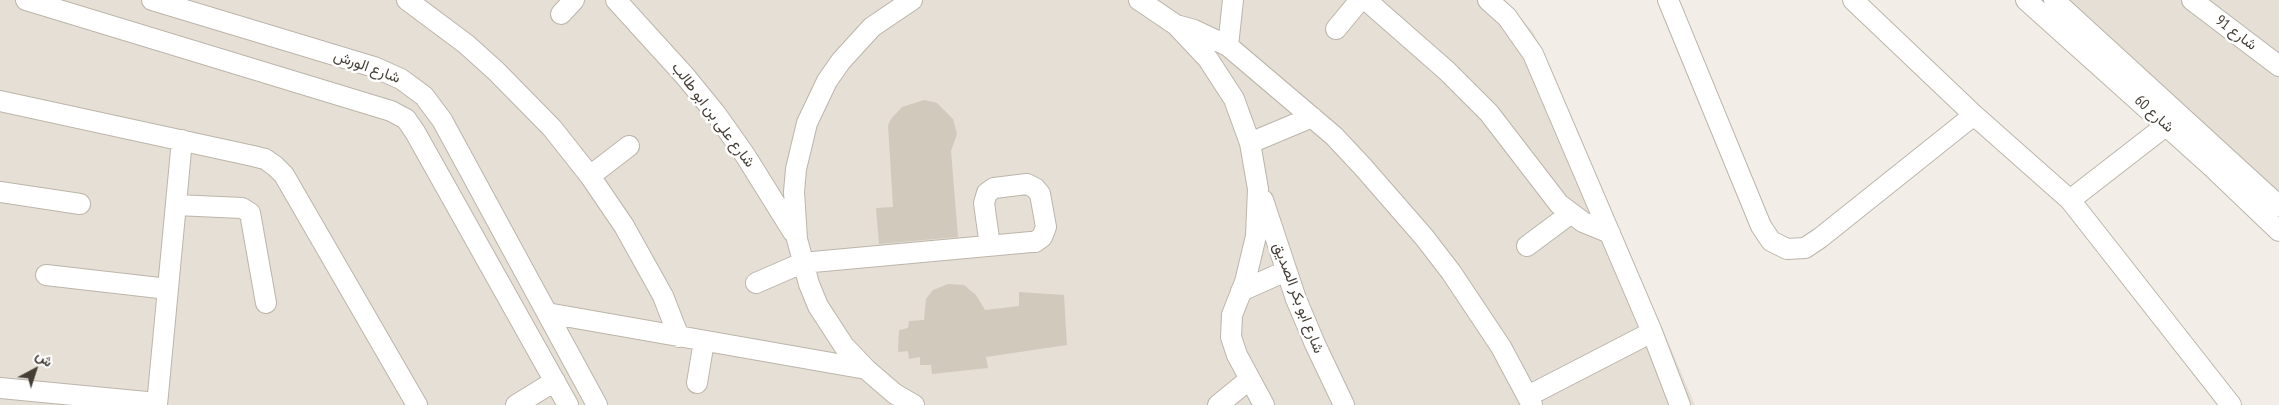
<!DOCTYPE html>
<html>
<head>
<meta charset="utf-8">
<style>
	body { margin:0 }
	#map { position:relative; width:2279px; height:405px; overflow:hidden; background:#f2eee7; font-family:"PT Sans Narrow",Vazirmatn,sans-serif }
	canvas { display:block }
	.north { position:absolute; left:10px; top:345px; width:50px; height:50px; -webkit-text-stroke:4px #fff; paint-order:stroke; rotate:40deg; font-size:14px; font-weight:700; line-height:20px; text-align:center; color:#443e37 }
	.north::after { content:''; display:block; margin:auto; width:18px; height:22px; background:#443e37; clip-path:polygon(50% 0,100% 100%,50% 72%,0 100%) }
</style>
</head>
<body>
<div id="map">
<canvas width="2279" height="405"></canvas>
<div class="north">ش</div>
</div>
<script>
const c = document.querySelector('canvas').getContext('2d');
c.lineJoin = 'round';
function fill(path, color) { c.fillStyle = color; c.fill(path, 'evenodd'); }
const poly = rows => new Path2D(rows.map(r => 'M' + r).join(''));
function trace(path, color, width, dash) { c.strokeStyle = color; c.lineWidth = width; c.lineCap = dash ? 'butt' : 'round'; c.setLineDash(dash || []); c.stroke(path); }
function label(font, color, halo, rows, align = 'center') {
  c.font = font + ' "PT Sans Narrow",Vazirmatn,sans-serif'; c.lineWidth = 5; c.setLineDash([]); c.textBaseline = 'middle'; c.strokeStyle = halo; c.fillStyle = color; for (const [text, x, y, turn = 0] of rows) {
    c.save(); c.translate(x, y); c.rotate((+turn || 0) * Math.PI / 180); c.textAlign = isNaN(turn) ? turn : align; if (halo) c.strokeText(text, 0, 0); c.fillText(text, 0, 0); c.restore();
  }
}
const residential = poly([
	[0,0,1505,0,1533,32,1555,77,1695,405,0,405],
	[2037,0,2279,0,2279,221]
]);
const building = poly([
	[924,100,937,103,953,119,957,134,951,151,958,237,879,244,876,208,893,207,888,125,891,119,902,107],
	[948,284,964,285,976,295,985,310,1019,306,1019,292,1064,295,1067,345,986,357,988,368,932,374,931,365,920,365,920,357,909,359,908,351,898,352,899,330,908,328,909,321,924,320,926,299,933,290]
]);
const minor = poly([
	[26,0,391,111,406,119,415,132,568,405],
	[152,0,374,67,401,79,424,96,442,120,597,405],
	[407,0,466,44,496,71,552,128,590,176,624,226,663,296,679,337],
	[616,0,685,76,716,114,745,155,793,232],
	[912,0,872,27,841,61,827,81,807,123,796,169,794,192,797,239,809,284,818,306,844,346,866,369,895,394,914,405],
	[1139,0,1176,25,1208,59,1234,99,1250,143,1258,189,1256,236,1245,282,1232,315,1231,337,1237,355,1264,405],
	[1366,0,1447,71,1489,113,1559,204,1583,222,1610,233],
	[1488,0,1507,17,1533,54,1652,332,1680,405],
	[1668,0,1761,226,1771,241,1787,249,1805,248,1820,238,1974,115],
	[1853,0,1974,115,2070,200,2231,405],
	[2026,0,2211,166,2279,231],
	[2054,0,2279,206],
	[2192,0,2279,66],
	[561,14,574,0],
	[1176,25,1194,30,1228,46,1334,136,1363,167,1424,237,1451,272,1501,347,1532,405],
	[1336,29,1360,0],
	[1228,46,1233,0],
	[0,101,253,156,265,159,275,166,284,175,417,405],
	[1250,143,1312,117],
	[590,176,629,146],
	[0,192,80,204],
	[1263,200,1296,299,1315,344,1344,405],
	[2070,200,2177,117],
	[176,205,242,208,250,213,266,303],
	[1527,246,1570,214],
	[46,275,168,289],
	[756,283,802,263,1031,242,1035,242,1042,237,1046,227,1040,194,1035,188,1027,184,994,188,987,193,984,203,990,246],
	[1241,291,1286,271],
	[547,313,866,369],
	[697,383,704,341],
	[0,388,157,403],
	[1528,396,1652,332],
	[157,405,182,140],
	[516,405,555,381],
	[1218,405,1250,379]
]);
const streetNames = [
	["شارع 91",2236,33,37],
	["شارع الورش",367,67,20],
	["شارع 60",2154,114,42],
	["شارع على بن ابو طالب",713,115,53],
	["شارع ابو بكر الصديق",1298,298,69]
];
fill(residential, '#e5dfd5');
fill(building, '#d2c9bd');
trace(minor, '#bcb5aa', 22);
trace(minor, '#fff', 20);
label('15px', '#443e37', '#fff', streetNames);
</script>
</body>
</html>
